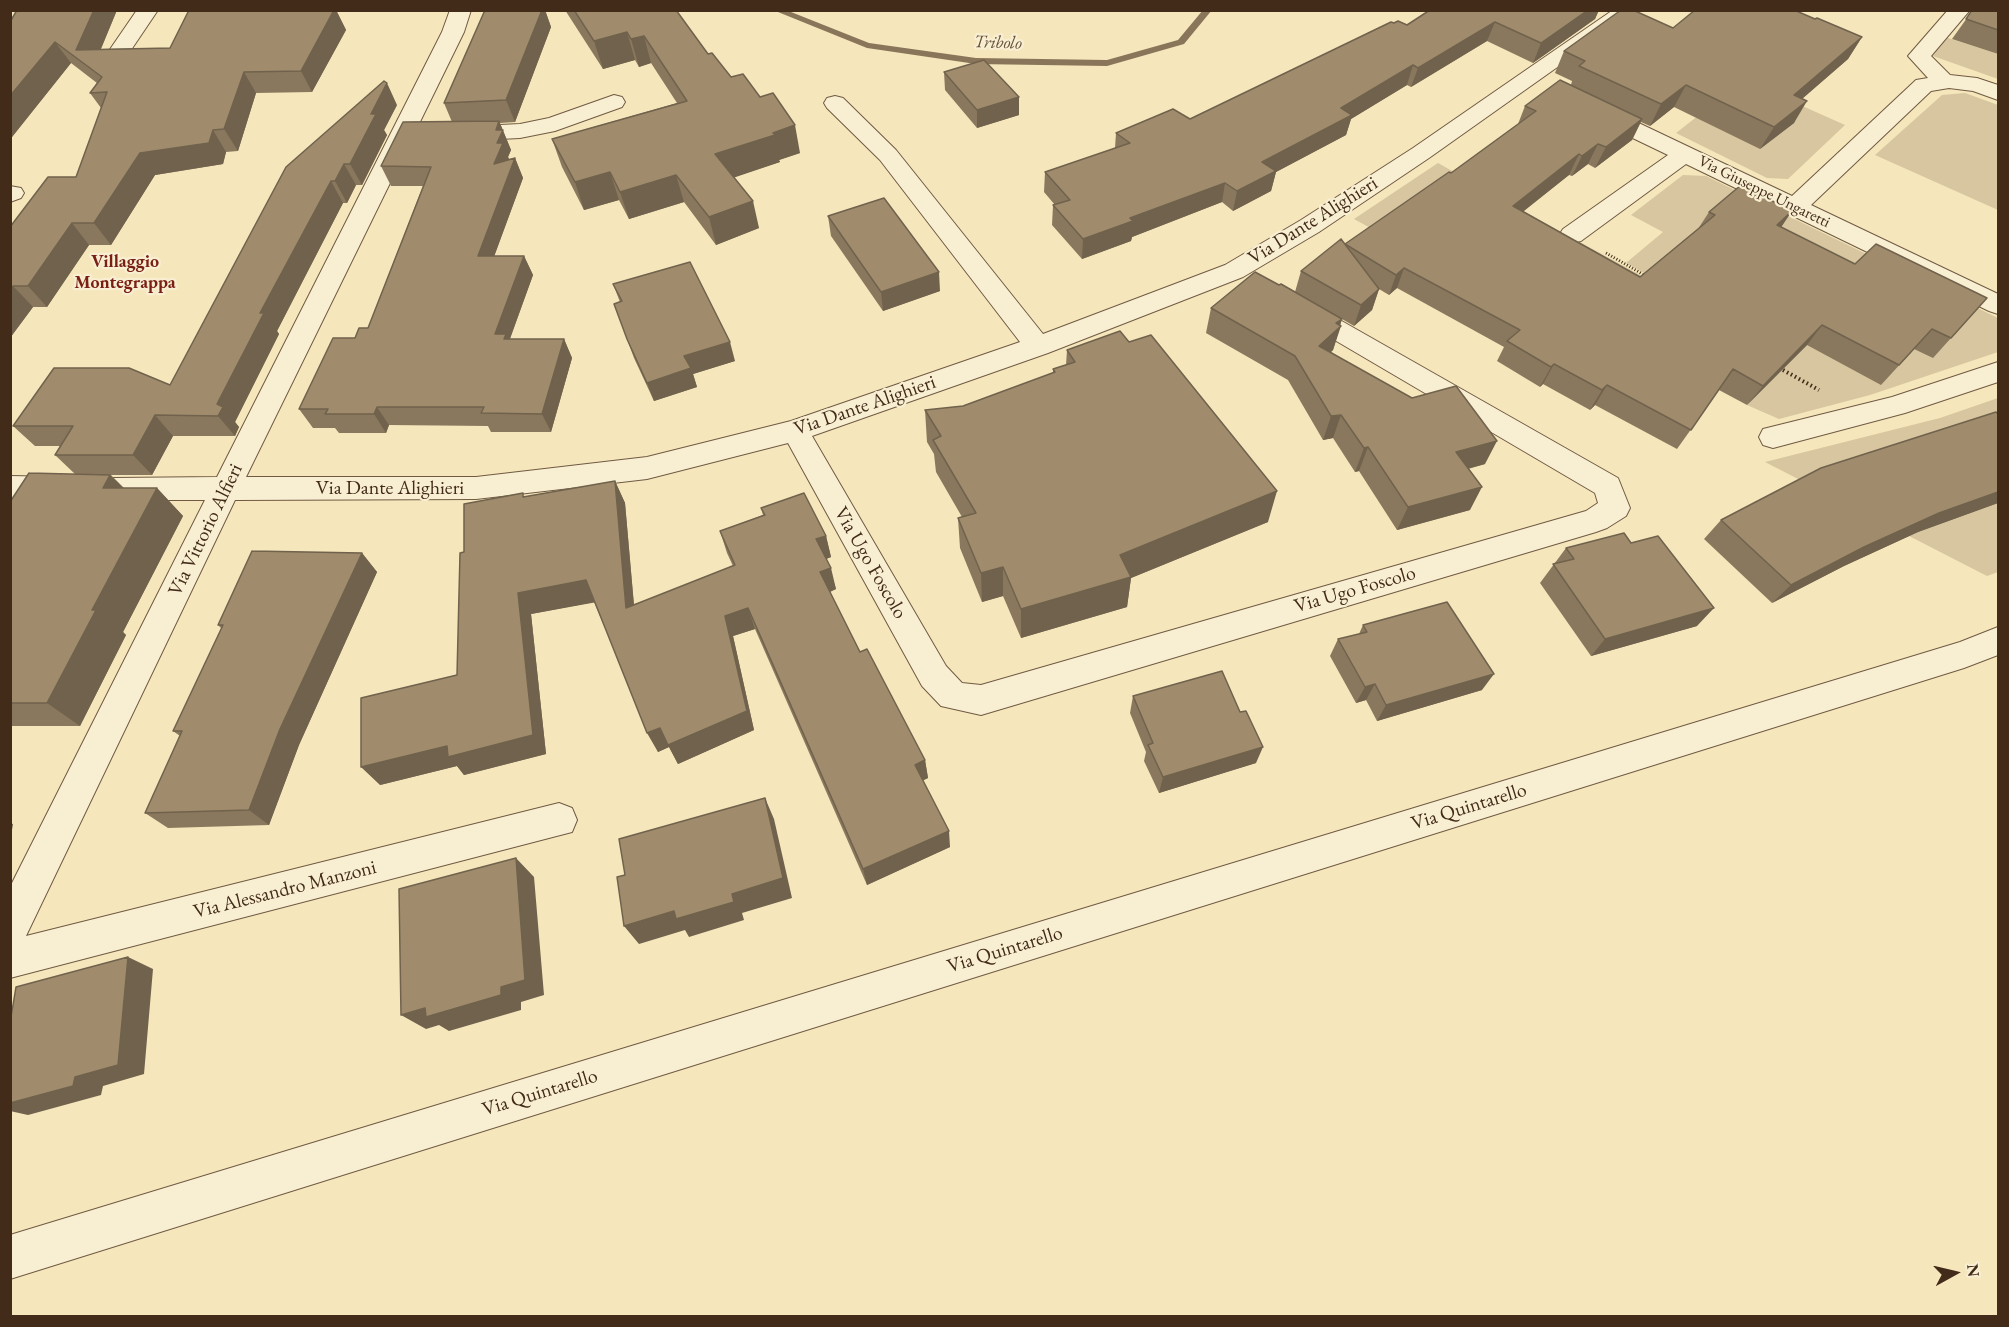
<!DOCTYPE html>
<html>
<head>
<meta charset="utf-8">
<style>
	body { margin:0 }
	#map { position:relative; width:2009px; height:1327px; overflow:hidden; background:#f5e6bb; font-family:"EB Garamond",serif }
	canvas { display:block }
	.frame { position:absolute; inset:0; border:12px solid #432b19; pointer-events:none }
	.north { position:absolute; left:1925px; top:1243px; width:60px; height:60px; -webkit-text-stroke:4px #f8efd3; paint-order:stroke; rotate:82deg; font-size:16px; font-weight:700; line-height:24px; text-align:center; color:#432b19 }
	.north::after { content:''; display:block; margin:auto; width:21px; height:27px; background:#432b19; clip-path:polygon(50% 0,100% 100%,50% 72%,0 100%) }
</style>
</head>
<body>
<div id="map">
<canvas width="2009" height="1327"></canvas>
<div class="frame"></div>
<div class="north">N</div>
</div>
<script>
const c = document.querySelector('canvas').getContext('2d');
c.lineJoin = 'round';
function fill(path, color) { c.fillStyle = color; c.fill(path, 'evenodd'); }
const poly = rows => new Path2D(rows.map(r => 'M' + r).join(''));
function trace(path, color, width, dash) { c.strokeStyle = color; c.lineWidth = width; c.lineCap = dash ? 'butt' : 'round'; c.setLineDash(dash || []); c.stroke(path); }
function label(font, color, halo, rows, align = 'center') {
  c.font = font + ' "EB Garamond",serif'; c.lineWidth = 4.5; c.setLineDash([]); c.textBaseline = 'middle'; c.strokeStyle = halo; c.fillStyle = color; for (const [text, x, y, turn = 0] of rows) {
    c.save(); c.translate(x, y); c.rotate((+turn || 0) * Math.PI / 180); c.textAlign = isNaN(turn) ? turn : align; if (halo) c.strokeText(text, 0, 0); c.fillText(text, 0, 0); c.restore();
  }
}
const green = poly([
	[1945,37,1998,54,1998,79,1933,56],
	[1744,80,1845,125,1788,179,1767,178,1676,133],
	[1965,93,1998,105,1998,210,1875,155,1942,95],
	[1438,163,1516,207,1513,209,1555,233,1563,233,1677,295,1730,320,1626,263,1663,232,1631,215,1683,175,1706,176,1998,318,1998,352,1870,395,1779,419,1747,405,1782,370,1546,324,1354,219],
	[1998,398,1998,572,1987,576,1765,462,1940,418]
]);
const stream = poly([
	[773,10,786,10,869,43,976,58,1107,60,1178,40,1203,10,1212,10,1184,44,1107,66,976,64,867,48,773,10]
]);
const pathFar1 = poly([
	[1606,253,1646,276]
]);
const path = poly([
	[1783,370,1819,390]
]);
const minor = poly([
	[137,10,158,10,129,53,142,52,150,54,153,59,150,64,142,66,113,68,105,66,102,61,137,10],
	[450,10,471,10,464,32,246,477,476,477,647,457,791,421,1020,342,880,160,827,108,824,103,827,98,835,96,843,98,896,150,1043,334,1225,265,1301,220,1413,148,1613,10,1638,10,1429,158,1319,232,1243,277,1048,353,812,436,946,666,962,683,981,685,1586,511,1598,503,1595,493,1292,315,1288,309,1292,303,1301,300,1310,303,1618,478,1630,508,1626,516,1607,528,1596,532,981,715,941,706,922,686,788,443,647,479,476,499,235,500,26,936,559,803,572,808,577,820,572,832,10,978,10,887,205,500,114,500,103,497,99,489,103,481,114,478,217,477,442,32,450,10],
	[1948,10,1970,10,1931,56,1950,75,1977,78,1998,85,1998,100,1973,91,1949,88,1931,91,1811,205,1998,294,1998,314,1989,311,1686,164,1581,241,1572,243,1563,241,1559,235,1563,229,1668,155,1589,117,1586,112,1589,107,1597,105,1605,107,1792,196,1916,80,1928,78,1908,56,1948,10],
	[614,95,622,97,625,102,622,107,555,131,520,138,459,141,451,139,447,134,451,129,459,127,520,124,549,118,614,95],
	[10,186,21,188,24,193,21,198,10,202,10,186],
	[1998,362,1998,382,1905,413,1773,448,1763,445,1759,437,1763,429,1892,397,1998,362],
	[10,476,65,477,76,480,80,488,76,496,65,499,10,498,10,476],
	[1998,627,1998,655,1964,668,10,1279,10,1235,1960,642,1998,627]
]);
const wall = poly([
	[17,10,117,10,101,49,170,48,189,10,336,10,346,30,312,92,256,93,238,151,226,152,223,164,155,175,111,245,89,245,47,307,33,307,10,338,10,227,76,177,101,108,90,93,97,83,71,63,12,137,10,137,10,22],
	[485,10,545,10,551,27,515,122,500,123,511,150,508,157,509,159,515,158,523,178,494,256,524,256,533,275,510,339,564,339,572,358,551,432,491,432,488,426,389,425,386,433,339,433,335,428,313,428,299,409,355,338,368,328,423,186,391,186,381,166,452,122,444,103],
	[565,10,676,10,708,54,731,77,800,153,779,160,780,162,734,177,759,228,716,245,684,202,629,219,619,200,584,210,562,167,552,139,677,103,651,63,639,67,635,60,603,69],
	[1430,10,1599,10,1595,19,1533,63,1487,41,1411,87,1407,85,1351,119,1346,135,1276,172,1271,191,1233,211,1222,202,1132,237,1131,241,1082,259,1052,225,1053,205,1055,205,1044,192,1045,172,1115,148,1116,133,1190,119,1394,23,1407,25],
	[1998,10,1998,54,1952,39,1972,11],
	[1673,28,1862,37,1848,59,1802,99,1794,123,1760,149,1674,107,1650,126,1641,122,1632,140,1595,168,1588,164,1572,176,1569,175,1523,211,1640,277,1698,229,1709,212,1781,227,1951,338,1933,358,1914,349,1881,385,1807,345,1747,405,1719,390,1677,449,1595,405,1590,410,1543,384,1540,387,1497,361,1504,347,1397,288,1389,295,1379,289,1372,310,1354,326,1342,319,1333,350,1331,352,1485,464,1468,469,1470,510,1397,530,1359,471,1355,472,1333,438,1323,440,1288,380,1206,333,1211,308,1279,285,1295,292,1301,271,1345,244,1451,173,1518,124,1525,106,1571,85,1572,81,1555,73,1564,51],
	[944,72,1019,97,1019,115,977,128,945,90],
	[397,105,384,130,387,135,362,185,356,185,347,203,343,203,277,331,279,334,235,422,239,427,235,436,173,436,152,475,111,475,124,488,157,488,183,516,123,632,126,635,80,726,10,726,10,502,75,474,55,455,60,446,35,446,13,426,170,385,286,167],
	[828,216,940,291,883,311,831,236],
	[613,284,735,361,693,374,697,387,654,401,634,358,614,304,620,302],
	[1067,350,1268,522,1131,578,1127,607,1021,638,1003,596,982,602,960,548,958,518,962,517,936,472,934,454,927,442,925,410,963,406,1053,373,1053,369,1066,365],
	[1998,414,1998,503,1918,532,1844,566,1772,603,1704,539,1721,520],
	[615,481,625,503,634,605,733,566,727,553,720,531,763,515,761,508,826,536,831,557,826,559,836,589,830,592,860,652,925,760,928,778,923,780,950,847,867,885,755,629,733,636,754,730,678,764,669,747,658,752,594,602,531,614,546,754,464,775,457,766,380,785,457,675,464,552,525,497],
	[1631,543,1697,626,1591,656,1540,583,1566,548],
	[362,553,377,572,299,745,269,825,168,828,145,813,180,736,173,731,222,629,218,625],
	[1363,625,1482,690,1377,721,1366,700,1356,703,1330,656,1338,639,1359,634],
	[1133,696,1256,763,1159,793,1144,761,1146,752,1130,713]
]);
const shadedWall = poly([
	[94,10,117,10,92,70,76,50],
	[334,10,336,10,346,30,312,92,301,71],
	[542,10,545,10,551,27,515,122,506,100],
	[1587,10,1599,10,1595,19,1533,63,1541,43],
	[1495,22,1487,41,1411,87,1418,68],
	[627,32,635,60,603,69,594,41],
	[644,36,651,63,639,67,631,39],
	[1862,37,1848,59,1781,117,1794,95],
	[55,42,71,63,12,137,10,137,10,96],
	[1413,65,1407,85,1351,119,1346,135,1276,172,1271,191,1233,211,1237,191,1262,162,1341,108],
	[244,72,256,93,238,151,224,129],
	[387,83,397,105,384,130,387,135,362,185,350,164,371,114],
	[1686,85,1674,107,1650,126,1661,104],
	[1019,97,1019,115,977,128,977,110],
	[1807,101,1794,123,1760,149,1774,127],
	[1642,119,1632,140,1595,168,1606,147],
	[499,121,511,150,508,157,511,163,494,164,497,143,496,130],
	[795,125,800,153,779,160,780,162,721,182,715,154],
	[213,130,226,152,223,164,155,175,111,245,94,223,140,153],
	[1598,144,1588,164,1572,176,1582,156],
	[1579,154,1569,175,1504,227,1513,206],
	[515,158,523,178,487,276,478,256],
	[344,164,356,185,347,203,335,181],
	[610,172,619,200,584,210,575,182],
	[676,175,684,202,629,219,620,192],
	[331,181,343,203,277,331,279,334,235,422,239,427,235,436,218,416,217,404,260,313],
	[1225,183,1222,202,1132,237,1131,241,1082,259,1083,239,1130,218],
	[753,201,759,228,716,245,709,217],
	[1792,211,1778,232,1777,225],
	[72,223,89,245,47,307,28,286],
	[524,256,533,275,509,341,495,334],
	[1404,268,1397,288,1389,295,1396,275],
	[939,272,940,291,883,311,881,292],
	[13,286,33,307,10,338,10,290],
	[1379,289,1372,310,1354,326,1361,305],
	[1342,319,1339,328,1341,326,1333,350,1311,370,1319,346,1336,323],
	[1822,325,1807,345,1747,405,1763,386],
	[564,339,572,358,551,432,542,414],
	[730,342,735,361,693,374,697,387,654,401,647,383,684,356],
	[1554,364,1543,384,1540,387,1551,367],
	[1607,385,1595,405,1590,410,1602,390],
	[377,407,389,425,386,433,374,414],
	[155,415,173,436,152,475,133,455],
	[1341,415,1333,438,1323,440,1331,416],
	[1497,441,1485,464,1444,475,1456,452],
	[1368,447,1359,471,1355,472,1364,448],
	[110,475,138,502,103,488],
	[615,481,625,503,636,629,626,608],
	[1482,487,1470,510,1397,530,1408,507],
	[157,488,183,516,123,632,126,635,80,726,47,703,92,610],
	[1277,491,1268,522,1131,578,1127,607,1021,638,1021,609,1120,555],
	[1998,492,1998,503,1918,532,1844,566,1772,603,1791,585,1864,547,1939,513],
	[826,536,831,557,821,561,816,539],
	[362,553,377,572,299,745,269,825,249,810,280,729],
	[1003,567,1003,596,982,602,981,573],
	[831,568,836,589,825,594,820,572],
	[586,580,597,602,531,614,546,754,464,775,457,766,380,785,361,767,447,746,518,593],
	[748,608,755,629,733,636,754,730,678,764,669,747,658,752,647,733,660,728,725,616],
	[1714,608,1697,626,1591,656,1605,639],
	[1494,674,1482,690,1377,721,1386,705],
	[1375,684,1366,700,1356,703,1365,687],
	[1263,747,1256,763,1159,793,1163,777],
	[925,760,928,778,918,783,915,765],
	[765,798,774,819,792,898,742,913,744,920,689,937,685,930,639,944,624,926,732,894],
	[10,823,13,824,10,842],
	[949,831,950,847,867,885,863,869],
	[516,858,534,877,544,995,521,1002,521,1010,449,1031,439,1025,426,1029,401,1015,501,987],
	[128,957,153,969,144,1074,103,1086,101,1095,28,1115,10,1111,10,1103,75,1077]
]);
const building = poly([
	[17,10,94,10,76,50,170,48,189,10,334,10,301,71,244,72,224,129,213,130,209,143,140,153,94,223,72,223,28,286,13,286,10,290,10,227,48,177,76,177,107,92,90,93,102,77,55,42,10,96,10,22,17,10],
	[485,10,542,10,506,100,444,103,485,10],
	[574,10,676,10,708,54,712,53,731,77,743,74,760,97,773,93,795,125,773,133,775,135,715,154,753,201,709,217,676,175,620,192,610,172,575,182,552,139,687,101,644,36,631,39,627,32,594,41,574,10],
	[1430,10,1588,10,1541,43,1495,22,1418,68,1413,65,1341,108,1352,115,1262,162,1276,171,1237,191,1225,183,1130,218,1133,221,1083,239,1053,205,1070,200,1045,172,1130,143,1116,133,1173,109,1190,119,1391,22,1394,23,1398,21,1407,25,1430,10],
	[1621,10,1633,10,1673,28,1695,10,1794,10,1815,19,1817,18,1862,37,1794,95,1807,101,1774,127,1686,85,1661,104,1579,66,1585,61,1564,51,1621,10],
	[1972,10,1998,10,1998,30,1966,19,1972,10],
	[984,60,1019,97,977,110,944,72,984,60],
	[1560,80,1642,119,1606,147,1598,144,1582,156,1579,154,1513,206,1640,277,1715,215,1709,212,1741,185,1792,211,1777,225,1855,264,1876,244,1987,298,1951,338,1932,329,1899,365,1822,325,1763,386,1733,369,1691,430,1607,385,1602,390,1554,364,1551,367,1507,341,1520,330,1404,268,1396,275,1345,244,1449,172,1451,173,1536,111,1525,106,1560,80],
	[384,81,387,83,371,114,376,114,350,164,344,164,335,181,331,181,260,313,264,313,217,404,223,407,218,416,155,415,133,455,55,455,73,426,13,426,54,368,129,368,170,385,286,167,384,81],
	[499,121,496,130,503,130,497,143,503,143,494,164,515,158,478,256,524,256,495,334,506,334,504,339,564,339,542,414,481,413,484,407,377,407,374,414,325,414,328,409,299,409,333,338,355,338,359,328,368,328,431,167,381,166,403,122,499,121],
	[884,198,939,272,881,292,828,216,884,198],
	[1341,239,1379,289,1361,305,1301,271,1341,239],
	[690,262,730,342,684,356,691,368,647,383,627,339,614,304,622,301,613,284,690,262],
	[1255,272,1279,285,1281,284,1342,319,1336,323,1341,326,1319,346,1412,398,1456,386,1497,441,1456,452,1482,487,1408,507,1368,447,1364,448,1341,415,1331,416,1295,356,1211,308,1255,272],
	[1120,331,1129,342,1151,335,1277,491,1120,555,1131,577,1021,609,1003,567,981,573,958,518,976,513,933,440,941,436,925,410,963,406,1055,372,1053,369,1075,362,1067,350,1120,331],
	[1996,412,1998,414,1998,492,1939,513,1864,547,1791,585,1721,520,1821,468,1996,412],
	[29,473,110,475,103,488,157,488,92,610,96,610,47,703,10,703,10,502,29,473],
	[615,481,626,608,735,565,720,531,765,515,761,508,804,493,826,536,816,539,831,568,820,572,860,652,867,649,925,760,915,765,949,831,863,869,748,608,725,616,747,711,668,745,660,728,647,733,586,580,518,593,533,735,448,757,447,746,361,767,361,698,457,675,460,553,464,552,464,504,523,493,523,497,615,481],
	[1624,533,1631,543,1658,536,1714,608,1605,639,1553,564,1574,559,1566,548,1624,533],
	[252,551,362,553,280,729,249,810,145,813,182,731,173,731,223,625,218,625,252,551],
	[1447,602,1494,674,1386,705,1375,684,1365,687,1338,639,1367,632,1363,625,1447,602],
	[1222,671,1240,712,1246,711,1263,747,1163,777,1148,745,1153,743,1133,696,1222,671],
	[765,798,783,878,732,894,734,902,676,919,674,911,624,926,617,877,625,875,619,839,765,798],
	[516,858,525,980,501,987,501,995,426,1017,425,1008,401,1015,399,889,516,858],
	[128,957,118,1065,75,1077,73,1086,10,1103,10,1023,16,987,128,957]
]);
const farStreetnames = [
	["Via Giuseppe Ungaretti",1764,192,26]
];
const farWaternames = [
	["Tribolo",998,43,2]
];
const farNeighbourhoodnames = [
	["Villaggio",125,262],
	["Montegrappa",125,283]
];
const streetNames = [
	["Via Dante Alighieri",1313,221,-32],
	["Via Dante Alighieri",865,406,-19],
	["Via Dante Alighieri",390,489],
	["Via Vittorio Alfieri",206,530,-64],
	["Via Ugo Foscolo",870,563,60],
	["Via Ugo Foscolo",1355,590,-16],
	["Via Quintarello",1469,807,-17],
	["Via Alessandro Manzoni",285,890,-14],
	["Via Quintarello",1005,950,-17],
	["Via Quintarello",540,1093,-17]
];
fill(green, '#d7c69f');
fill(stream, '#897559');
trace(minor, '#705a42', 2);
trace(pathFar1, '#432b19', 3, [1, 2]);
trace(path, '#432b19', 4, [1.5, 3]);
fill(minor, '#f8efd3');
fill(wall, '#8a785e');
fill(shadedWall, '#70624c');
fill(building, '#a08c6d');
trace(building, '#70624c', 1.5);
label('16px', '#432b19', '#f8efd3', farStreetnames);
label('italic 18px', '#665039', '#f8efd3', farWaternames);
label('bold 18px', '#7a1f14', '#f8efd3', farNeighbourhoodnames);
label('20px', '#432b19', '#f8efd3', streetNames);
</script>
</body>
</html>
